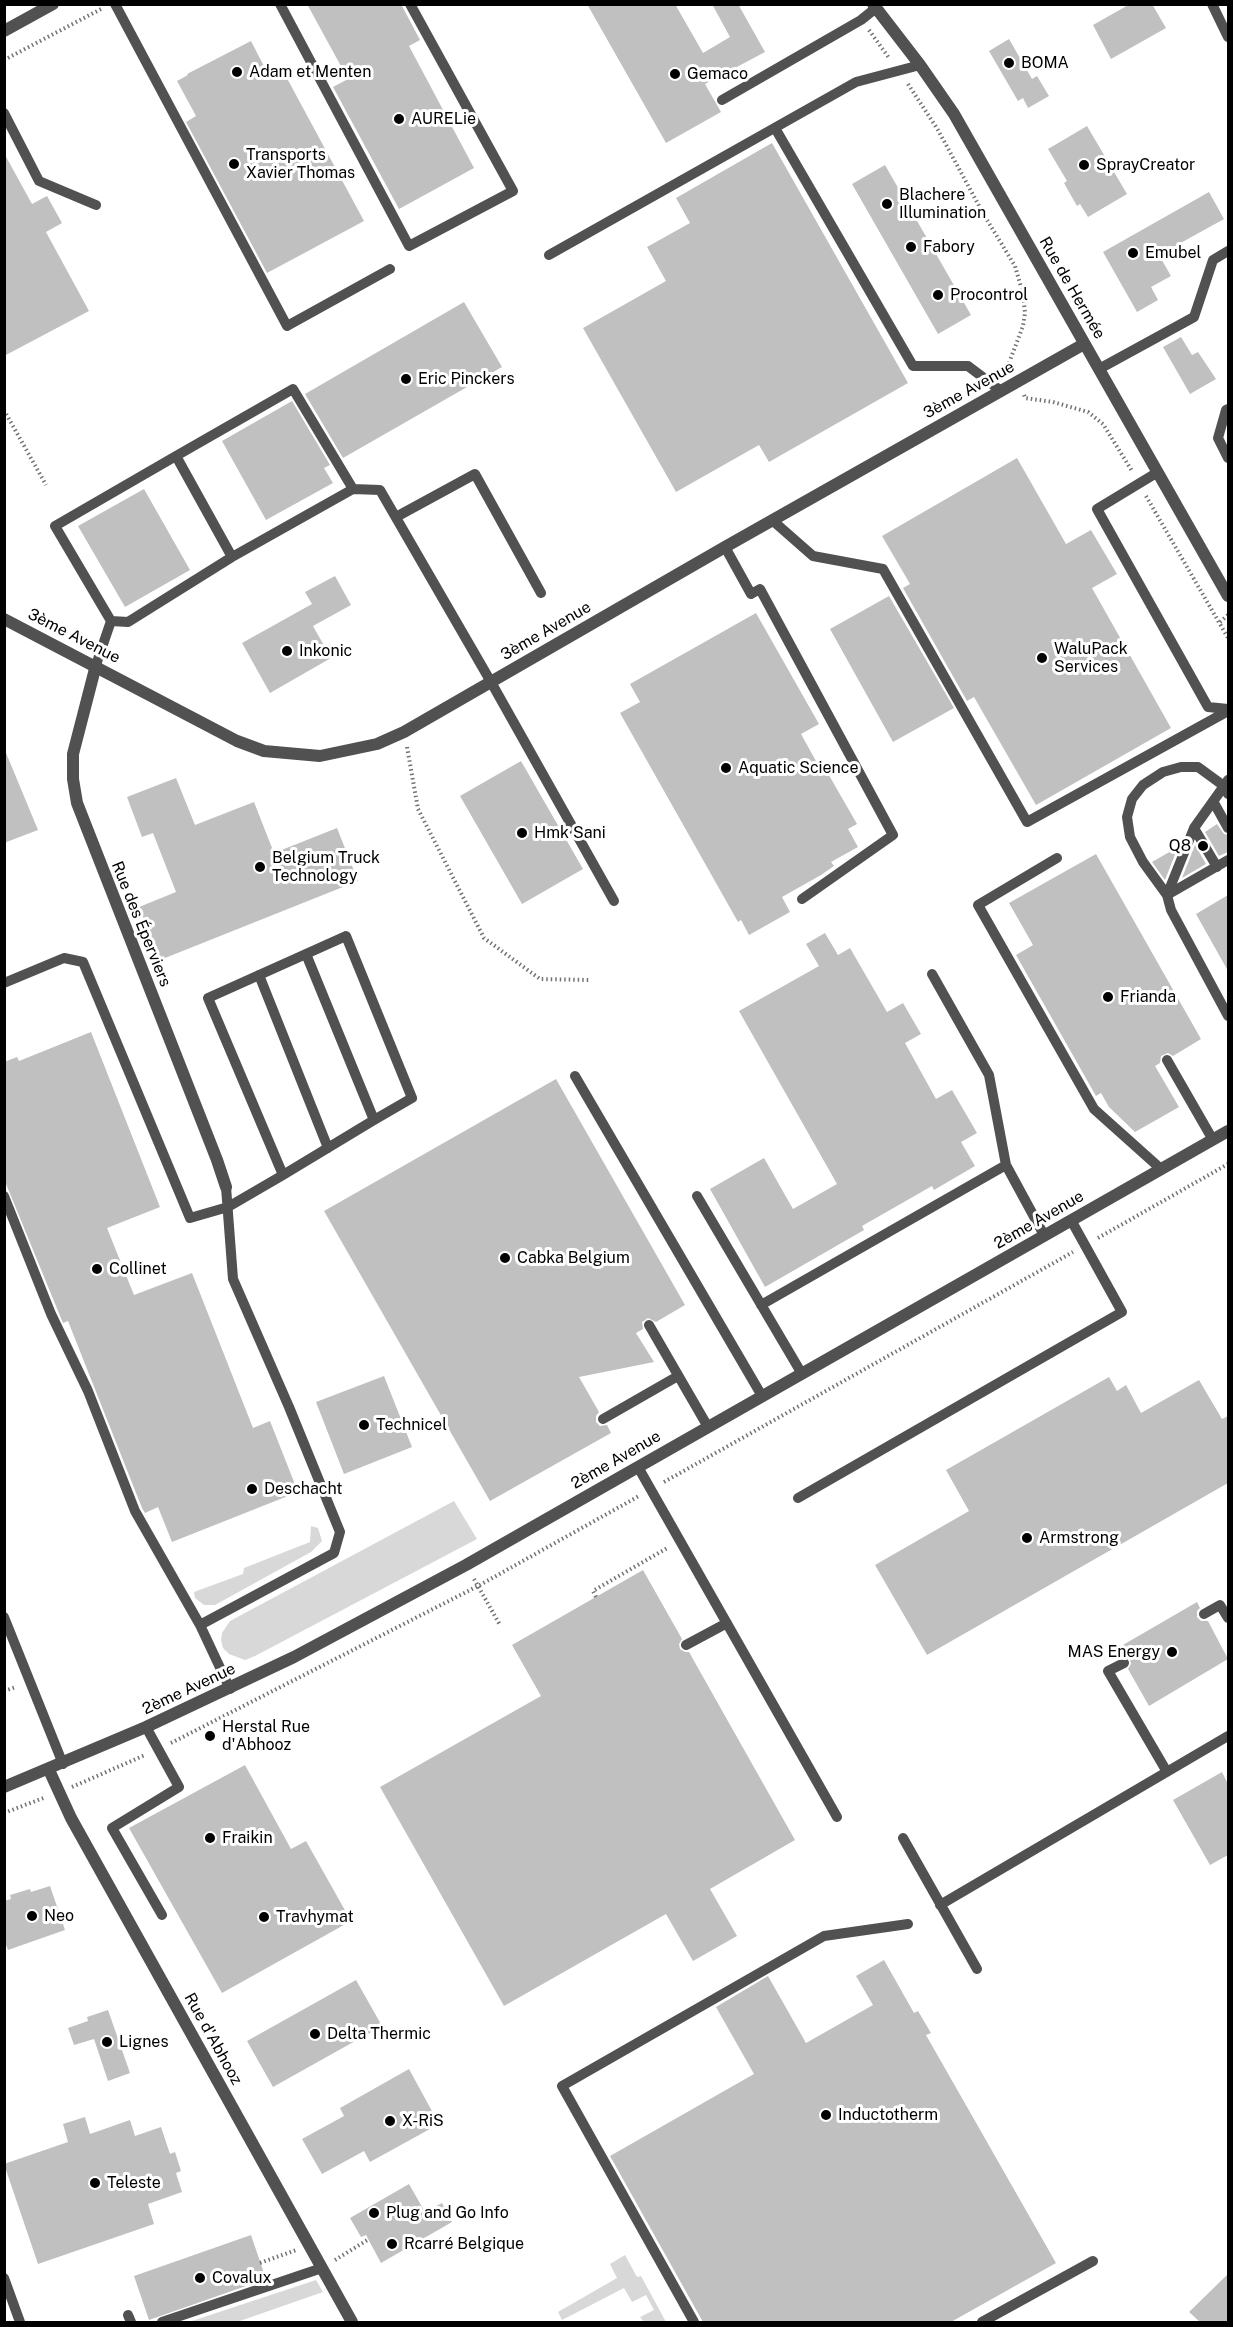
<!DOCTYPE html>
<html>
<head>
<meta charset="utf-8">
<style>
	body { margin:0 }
	#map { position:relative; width:1233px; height:2327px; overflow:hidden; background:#fff; font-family:"Public Sans",sans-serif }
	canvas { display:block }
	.frame { position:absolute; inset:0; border:6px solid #000; pointer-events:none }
</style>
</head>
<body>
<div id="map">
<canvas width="1233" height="2327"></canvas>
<div class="frame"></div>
</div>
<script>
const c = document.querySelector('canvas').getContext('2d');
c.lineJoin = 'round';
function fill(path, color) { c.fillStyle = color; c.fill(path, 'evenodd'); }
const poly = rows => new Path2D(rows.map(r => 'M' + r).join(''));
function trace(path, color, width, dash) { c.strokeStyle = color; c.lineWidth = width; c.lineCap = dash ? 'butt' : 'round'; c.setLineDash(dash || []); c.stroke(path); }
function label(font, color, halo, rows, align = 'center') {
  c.font = font + ' "Public Sans",sans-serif'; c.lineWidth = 6; c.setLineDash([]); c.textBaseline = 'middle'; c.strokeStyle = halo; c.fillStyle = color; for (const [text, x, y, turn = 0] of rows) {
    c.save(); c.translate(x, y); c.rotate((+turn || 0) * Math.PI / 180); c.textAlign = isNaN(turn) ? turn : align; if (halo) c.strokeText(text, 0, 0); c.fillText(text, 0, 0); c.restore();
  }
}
const green = poly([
	[454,1501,477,1539,255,1656,245,1660,229,1654,223,1648,221,1640,222,1633,230,1621],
	[311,1526,318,1528,322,1541,311,1552,215,1605,204,1605,195,1598,194,1592,243,1574,244,1568,310,1542],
	[625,2255,637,2277,641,2276,666,2322,644,2322,640,2317,654,2310,646,2295,632,2302,624,2288,562,2320,558,2312,617,2278,610,2264],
	[316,2280,323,2292,237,2322,189,2322]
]);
const building = poly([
	[307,4,401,4,420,40,409,46,474,168,399,209,333,87,348,79],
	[587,4,675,4,703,53,730,37,712,4,738,4,765,52,705,84,721,112,666,143],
	[1130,4,1152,4,1166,28,1111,59,1093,25],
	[1009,39,1032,79,1037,76,1049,96,1028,108,1023,98,1018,101,989,51],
	[251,41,269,76,282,69,364,221,267,273,186,122,196,116,177,81,188,75,187,74],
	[1087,126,1127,194,1088,217,1080,204,1077,206,1069,192,1064,183,1067,181,1048,149],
	[772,143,908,383,769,462,759,445,676,492,583,328,666,281,647,247,690,223,676,198],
	[4,153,32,204,47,196,62,223,46,232,89,311,4,356],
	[885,165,971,315,938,334,852,184],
	[1209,192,1224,219,1159,255,1171,276,1151,287,1158,300,1137,312,1103,252],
	[464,302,502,367,343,458,305,394],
	[1181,337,1192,355,1198,352,1216,379,1190,394,1163,347],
	[292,401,330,465,324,468,333,483,266,520,222,441],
	[1017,458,1066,544,1091,530,1117,574,1092,588,1171,728,1036,805,974,697,967,701,903,588,910,584,882,536],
	[144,489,190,570,125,607,78,526],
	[335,576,351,605,313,626,331,658,270,693,242,643,312,604,305,592],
	[889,596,954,708,893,742,830,629],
	[756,613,819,724,801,734,822,772,826,770,857,824,848,829,858,847,831,862,834,866,821,875,782,897,790,912,749,935,741,920,738,922,620,713,640,702,630,684],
	[4,748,38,830,4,843],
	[521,761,583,869,522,904,460,796],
	[176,778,195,825,254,802,274,853,337,828,358,881,160,960,139,907,176,892,153,833,142,837,127,797],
	[1217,824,1224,834,1228,835,1228,852,1219,856,1205,832],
	[1195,845,1206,864,1182,878],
	[1178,847,1165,880,1152,862],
	[1096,854,1201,1039,1173,1056,1168,1053,1161,1056,1160,1063,1155,1066,1179,1107,1135,1132,1109,1107,1101,1093,1096,1096,1016,955,1033,945,1009,903],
	[1228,895,1228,971,1196,914],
	[825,933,838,955,850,948,887,1012,903,1003,921,1034,905,1043,936,1099,952,1090,977,1133,961,1142,975,1166,934,1190,932,1186,862,1226,864,1230,765,1287,710,1189,764,1158,793,1209,837,1184,739,1011,819,966,806,944],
	[91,1032,160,1207,107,1228,134,1295,192,1273,253,1428,270,1421,298,1492,172,1542,158,1507,145,1513,142,1508,68,1321,63,1323,58,1311,4,1179,4,1062,17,1057,19,1061],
	[556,1079,685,1305,656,1322,648,1318,642,1322,643,1329,636,1333,654,1362,579,1377,599,1412,596,1416,596,1422,600,1426,607,1425,611,1433,490,1501,324,1211],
	[384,1376,412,1447,344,1474,316,1402],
	[1109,1377,1117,1391,1126,1385,1141,1413,1199,1380,1222,1419,1228,1416,1228,1483,927,1655,875,1565,969,1511,946,1470],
	[643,1570,682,1639,679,1644,680,1649,685,1652,689,1652,795,1840,710,1889,737,1936,693,1961,666,1914,504,2006,380,1787,541,1696,512,1645],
	[1197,1602,1200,1608,1197,1611,1197,1617,1201,1621,1208,1621,1228,1659,1149,1706,1128,1669,1131,1664,1130,1659,1125,1656,1121,1656,1116,1649],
	[245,1765,291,1849,306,1841,351,1921,222,1993,129,1828],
	[1222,1772,1228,1784,1228,1855,1210,1865,1173,1800],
	[50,1886,65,1930,8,1950,4,1940,4,1901,11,1899,10,1895,30,1889,31,1892],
	[884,1960,914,2013,918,2011,931,2033,926,2035,1056,2263,951,2322,703,2322,610,2156,754,2074,716,2007,768,1976,806,2043,873,2005,856,1976],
	[356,1980,382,2026,273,2087,247,2041],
	[108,2010,130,2073,108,2081,94,2039,74,2045,68,2028,88,2021,87,2017],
	[409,2069,439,2124,370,2162,364,2151,322,2174,302,2139,344,2116,340,2108],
	[85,2117,90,2134,130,2120,135,2136,161,2127,170,2154,175,2152,181,2171,176,2173,182,2192,148,2204,154,2224,38,2264,4,2164,68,2142,63,2124],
	[409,2184,425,2212,442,2203,452,2222,381,2263,366,2235,361,2237,350,2218],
	[251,2235,266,2279,149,2320,134,2276],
	[1228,2274,1228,2322,1200,2322,1189,2312]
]);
const path = poly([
	[869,30,889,58],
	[4,60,103,8],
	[908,84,938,130,984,215,1015,266,1023,294,1025,313,1023,326,1009,363,1012,369],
	[1024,395,1025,398,1053,402,1088,412,1103,424,1132,471],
	[4,410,46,485],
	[1146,496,1228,638],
	[1220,622,1228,615],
	[407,747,418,809,484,938,540,979,589,980],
	[1098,1238,1228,1164],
	[664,1482,1073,1252],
	[474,1579,500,1625],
	[596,1597,593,1591,669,1547],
	[4,1691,16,1687],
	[171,1743,478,1586,639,1496],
	[72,1787,145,1755],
	[4,1813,46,1797],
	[335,2260,369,2239],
	[260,2263,296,2250]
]);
const service = poly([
	[115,4,287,326,390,269],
	[280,4,409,246,513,191,410,4],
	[1212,4,1228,37],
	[722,100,861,20,876,8],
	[4,113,39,181,96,205],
	[775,128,913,366,968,366,1001,391],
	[549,255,856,82,920,65],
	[1099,369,1194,317,1213,260,1228,251],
	[1228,409,1226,410,1218,438,1228,458],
	[1158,472,1097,509,1208,707,1228,709],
	[353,489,380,490,491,682,614,901],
	[396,517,475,474,541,593],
	[772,520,813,556,883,569,1027,822,1228,711],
	[725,547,751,594,760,589,893,835,802,899],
	[111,621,128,622,232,557],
	[96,665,111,621,55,526,176,456,293,389,353,489,232,557,176,456],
	[1228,780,1224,786,1194,828,1167,895,1143,862,1130,837,1127,817,1132,799,1143,785,1163,772,1181,767,1198,767,1224,786,1228,794],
	[1213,801,1228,828],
	[1194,828,1217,867],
	[1057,858,978,905,1094,1109,1161,1169],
	[1228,860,1167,895,1171,910,1228,1016],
	[306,954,374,1120],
	[932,974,989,1075,1006,1165,1044,1235],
	[259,975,328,1148],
	[4,983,64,958,83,962,190,1218,228,1207,283,1175,374,1120,412,1098,346,936,208,998,283,1175],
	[1167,1060,1213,1140],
	[575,1076,762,1396],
	[226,1187,233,1279,289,1407,340,1532,334,1553,200,1625,230,1689],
	[4,1196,51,1314,88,1391,135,1511,200,1625],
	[697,1196,802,1374],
	[761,1305,1006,1165],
	[649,1325,708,1427],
	[603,1419,678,1376],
	[638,1467,837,1817],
	[798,1498,1122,1312,1071,1220],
	[1204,1614,1220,1605,1228,1618],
	[4,1617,63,1764],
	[686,1645,727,1623],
	[1124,1663,1108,1671,1167,1772],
	[146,1727,179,1787,112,1828,162,1915],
	[903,1838,977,1969],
	[940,1905,1228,1736],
	[4,2278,20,2322],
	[128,2315,131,2322],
	[162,2322,322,2268],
	[694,2322,562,2086,824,1936,908,1924],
	[982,2322,1093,2261]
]);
const minor = poly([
	[96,665,73,754,73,779,77,803,217,1160,226,1187],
	[49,1770,71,1818,352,2322]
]);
const tertiary = poly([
	[873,4,920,65,954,114,1228,596],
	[4,31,53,4],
	[4,619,237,741,264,751,320,756,377,744,404,732,725,547,1084,344],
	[4,1787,146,1727,294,1657,466,1565,1228,1131]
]);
const markers = [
	[1009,63,6,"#000"],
	[237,72,6,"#000"],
	[675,74,6,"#000"],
	[399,119,6,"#000"],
	[234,164,6,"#000"],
	[1084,165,6,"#000"],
	[887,204,6,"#000"],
	[911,247,6,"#000"],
	[1133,253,6,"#000"],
	[938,295,6,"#000"],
	[406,379,6,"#000"],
	[287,651,6,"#000"],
	[1042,658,6,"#000"],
	[726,768,6,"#000"],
	[522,833,6,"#000"],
	[1203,846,6,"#000"],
	[260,867,6,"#000"],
	[1108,997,6,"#000"],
	[505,1258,6,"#000"],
	[97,1269,6,"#000"],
	[364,1425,6,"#000"],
	[252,1489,6,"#000"],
	[1027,1538,6,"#000"],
	[1172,1652,6,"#000"],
	[210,1736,6,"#000"],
	[210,1838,6,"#000"],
	[32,1916,6,"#000"],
	[264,1917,6,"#000"],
	[315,2034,6,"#000"],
	[107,2042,6,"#000"],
	[826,2115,6,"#000"],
	[390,2121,6,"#000"],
	[95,2183,6,"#000"],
	[374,2213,6,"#000"],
	[392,2244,6,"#000"],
	[200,2278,6,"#000"]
];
const poiNames = [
	["BOMA",1021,63],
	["Adam et Menten",249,72],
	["Gemaco",687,74],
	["AURELie",411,119],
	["Transports",246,155],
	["Xavier Thomas",246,173],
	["SprayCreator",1096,165],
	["Blachere",899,195],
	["Illumination",899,213],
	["Fabory",923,247],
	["Emubel",1145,253],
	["Procontrol",950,295],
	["Eric Pinckers",418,379],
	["WaluPack",1054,649],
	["Services",1054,667],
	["Inkonic",299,651],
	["Aquatic Science",738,768],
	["Hmk Sani",534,833],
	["Q8",1191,846,"right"],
	["Belgium Truck",272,858],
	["Technology",272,876],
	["Frianda",1120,997],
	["Cabka Belgium",517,1258],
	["Collinet",109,1269],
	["Technicel",376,1425],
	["Deschacht",264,1489],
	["Armstrong",1039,1538],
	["MAS Energy",1160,1652,"right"],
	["Herstal Rue",222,1727],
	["d'Abhooz",222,1745],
	["Fraikin",222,1838],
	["Neo",44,1916],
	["Travhymat",276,1917],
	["Delta Thermic",327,2034],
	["Lignes",119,2042],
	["Inductotherm",838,2115],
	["X-RiS",402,2121],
	["Teleste",107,2183],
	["Plug and Go Info",386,2213],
	["Rcarré Belgique",404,2244],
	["Covalux",212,2278]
];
const streetNames = [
	["Rue de Hermée",1072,288,60],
	["3ème Avenue",969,390,-29],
	["3ème Avenue",546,631,-30],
	["3ème Avenue",74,636,27],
	["Rue des Éperviers",141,924,68],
	["2ème Avenue",1039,1220,-30],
	["2ème Avenue",616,1460,-30],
	["2ème Avenue",189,1689,-25],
	["Rue d'Abhooz",213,2039,61]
];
fill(green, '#d8d8d8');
fill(building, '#c0c0c0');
trace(path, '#737373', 4, [1.5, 3]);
trace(service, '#515151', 10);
trace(minor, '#515151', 12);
trace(tertiary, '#515151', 12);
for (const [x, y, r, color] of markers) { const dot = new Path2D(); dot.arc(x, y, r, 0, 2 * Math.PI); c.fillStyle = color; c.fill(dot); trace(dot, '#fff', 2); }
label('16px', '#000', '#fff', poiNames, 'left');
label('16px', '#000', '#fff', streetNames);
</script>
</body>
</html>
